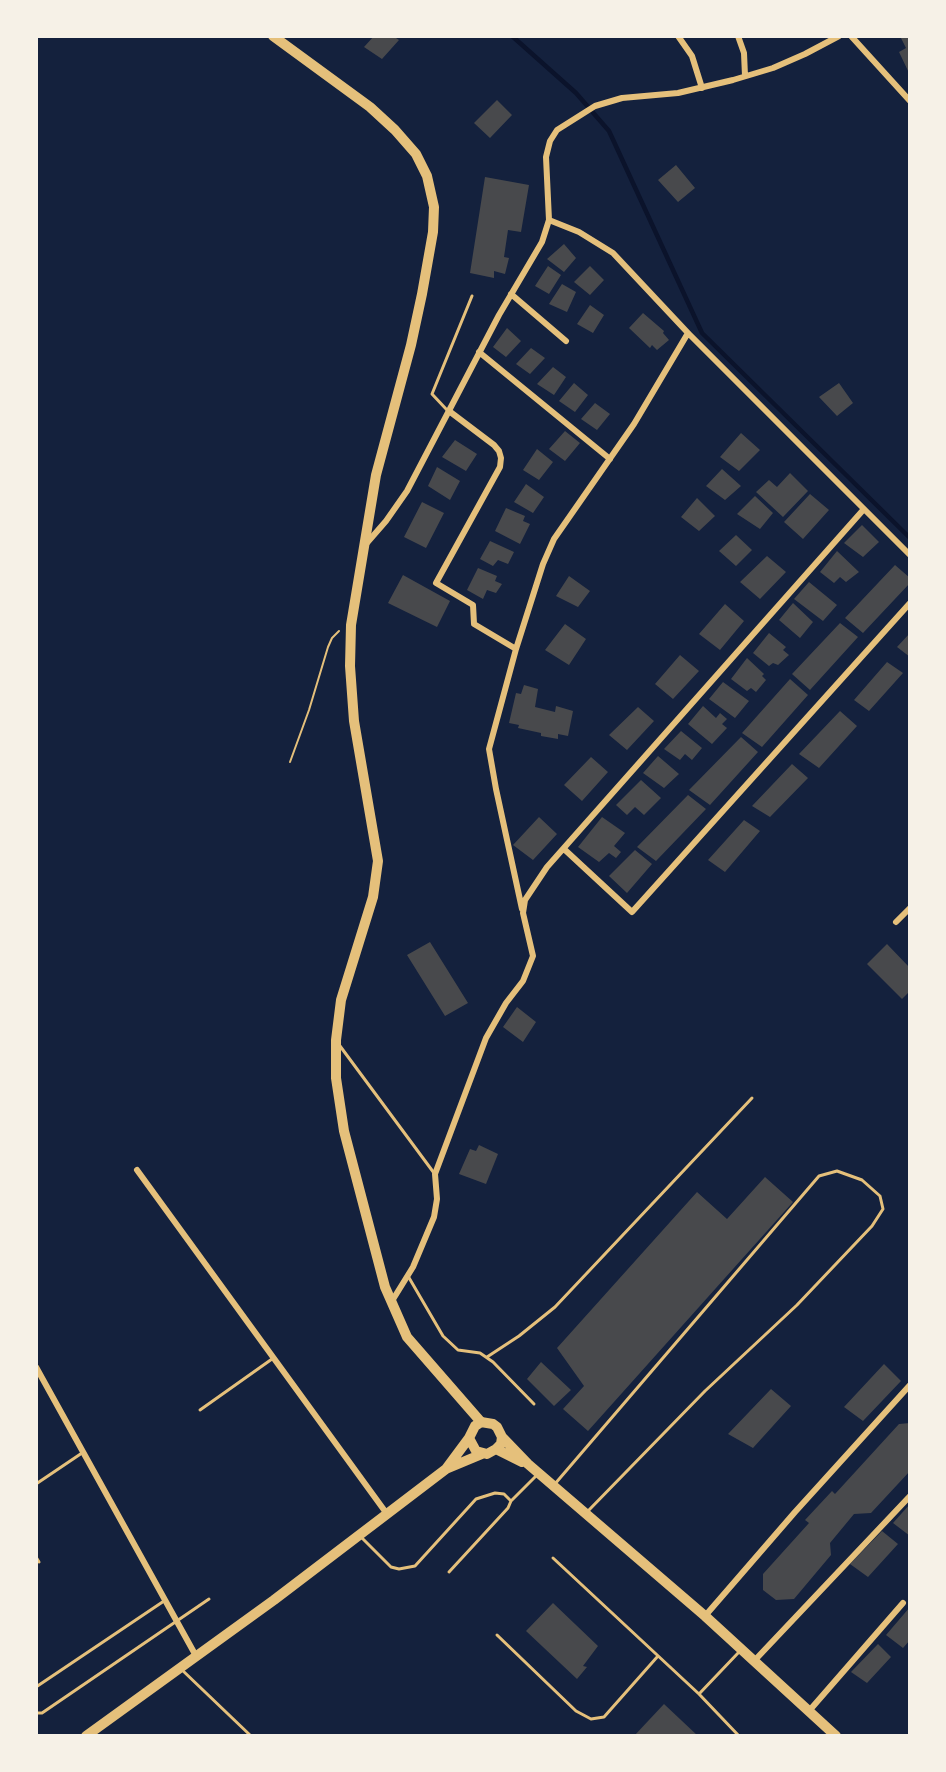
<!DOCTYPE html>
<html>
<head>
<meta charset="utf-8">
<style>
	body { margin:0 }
	#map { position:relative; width:946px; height:1772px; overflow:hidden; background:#14213d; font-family:"Alegreya Sans",sans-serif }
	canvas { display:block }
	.frame { position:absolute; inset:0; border:38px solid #f6f1e7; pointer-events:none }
</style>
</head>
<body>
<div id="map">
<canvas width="946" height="1772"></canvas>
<div class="frame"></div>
</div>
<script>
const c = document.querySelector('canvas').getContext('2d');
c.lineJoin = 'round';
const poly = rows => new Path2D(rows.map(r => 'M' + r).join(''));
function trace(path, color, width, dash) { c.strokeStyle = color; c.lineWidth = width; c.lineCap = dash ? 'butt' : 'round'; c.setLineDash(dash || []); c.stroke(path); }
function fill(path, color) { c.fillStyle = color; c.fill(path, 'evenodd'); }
const stream = poly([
	[512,36,576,93,609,131,702,333,910,538]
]);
const building = poly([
	[374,36,393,36,399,40,382,59,364,47],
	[905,36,910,36,910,75,899,52,906,48,901,38],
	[497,100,512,115,490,138,474,123],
	[676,165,695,188,678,202,658,180],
	[485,177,529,185,521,232,508,230,504,257,509,258,505,274,494,271,494,278,470,273],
	[564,244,576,258,564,272,547,259],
	[548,266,561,275,549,294,535,286],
	[590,266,604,280,590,295,574,282],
	[562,284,576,292,567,312,549,304],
	[590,305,604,315,593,333,577,324],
	[643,313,664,331,663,333,669,340,657,350,652,345,650,348,629,328],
	[507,328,521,341,506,357,493,347],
	[531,348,545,358,530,374,516,364],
	[553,367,566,377,554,395,537,384],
	[574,383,588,395,575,412,559,401],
	[839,383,853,403,837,416,819,397],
	[595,403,610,414,597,430,581,419],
	[565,431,580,443,565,461,549,449],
	[741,433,760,450,739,471,720,457],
	[455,440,477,454,466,471,442,457],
	[537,449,553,462,539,480,523,470],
	[437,467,460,481,450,500,428,486],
	[722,469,741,486,725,500,706,486],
	[790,473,808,491,783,517,756,492,769,480,777,487],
	[526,484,544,497,533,513,514,502],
	[810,494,829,510,803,539,784,522],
	[755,496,773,513,760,529,737,514],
	[697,498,715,516,699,531,681,517],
	[422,502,444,513,426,548,404,537],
	[506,508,525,516,523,521,530,524,520,544,495,531],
	[862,525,879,542,863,557,844,543],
	[736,535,752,550,736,566,719,551],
	[490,541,514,552,508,564,498,560,493,566,480,559],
	[837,551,859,572,846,582,840,577,834,583,820,572],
	[767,556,786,572,760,599,740,582],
	[895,565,910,578,910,583,863,633,845,618],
	[478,568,497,576,495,581,502,584,496,593,487,590,483,599,467,590],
	[403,575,450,601,437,627,388,603],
	[569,576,590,591,578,607,556,596],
	[809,582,837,605,823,621,794,599],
	[793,603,813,622,800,638,779,620],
	[725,604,744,621,720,650,699,634],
	[840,623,858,637,810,690,792,674],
	[565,624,586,639,569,665,545,650],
	[769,633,786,647,783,650,789,655,778,665,773,663,769,666,753,653],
	[910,633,910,657,897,647],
	[680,655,699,671,673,699,655,684],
	[747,658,764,674,762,676,766,680,756,692,751,688,747,691,731,679],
	[887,662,903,673,869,711,854,700],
	[790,679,808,695,762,747,742,733],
	[723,682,749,701,735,718,709,699],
	[524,685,538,689,535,707,555,712,556,706,573,711,568,736,558,734,558,739,541,736,541,733,518,728,519,725,509,723,516,693,521,694],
	[703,706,716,718,720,713,727,719,722,724,727,728,712,744,688,724],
	[638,707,654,721,627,750,609,735],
	[840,711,857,726,819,768,799,754],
	[681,731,702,748,692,760,685,754,680,760,664,749],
	[741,737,758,752,710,805,689,790],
	[658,756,679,774,664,788,643,773],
	[591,757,608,772,582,801,564,785],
	[792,764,808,778,770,817,752,806],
	[641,780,661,798,644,815,635,807,627,815,616,805],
	[688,795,706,809,656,861,637,847],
	[539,817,557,834,533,860,513,845],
	[602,817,625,833,614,846,621,852,616,858,609,853,599,862,578,847],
	[744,820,760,831,725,872,708,860],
	[635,850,652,864,627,893,609,876],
	[430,942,468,1003,445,1016,407,955],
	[887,944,910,968,910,991,902,999,867,964],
	[517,1007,536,1022,523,1042,503,1027],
	[479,1145,498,1154,486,1184,459,1174,470,1149,476,1151],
	[765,1177,793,1202,588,1431,563,1409,584,1386,557,1348,697,1192,727,1219],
	[541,1362,571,1390,554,1406,527,1379],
	[884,1364,901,1381,863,1421,844,1407],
	[771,1389,791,1406,753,1448,728,1434],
	[910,1423,910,1471,871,1513,854,1514,830,1543,831,1555,794,1599,776,1600,763,1590,763,1574,809,1523,805,1520,832,1491,835,1494,899,1424],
	[910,1504,910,1536,893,1523],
	[882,1531,898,1544,868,1577,850,1564],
	[553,1603,598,1646,583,1666,587,1667,577,1679,526,1631],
	[910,1607,910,1640,903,1648,886,1635],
	[878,1644,891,1657,867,1683,851,1672],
	[664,1704,698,1736,634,1736]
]);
const path = poly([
	[290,762,309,710,328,647,332,638,339,631]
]);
const service = poly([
	[447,410,432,394,472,296],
	[340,1046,434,1173],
	[408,1276,443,1336,458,1350,480,1353,493,1362,534,1404],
	[487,1357,519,1336,555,1307,752,1098],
	[200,1410,272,1359],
	[36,1484,82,1453],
	[554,1485,819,1176,837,1171,862,1180,880,1196,883,1209,872,1226,797,1305,705,1391,588,1511],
	[360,1536,391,1567,399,1569,415,1566,476,1499,495,1493,504,1494,511,1501,536,1476],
	[36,1557,39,1562],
	[553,1558,699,1694,739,1736],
	[449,1572,508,1508,511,1501],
	[497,1635,576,1711,591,1719,604,1717,658,1656],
	[181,1669,251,1736],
	[36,1687,164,1601],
	[699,1694,739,1652],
	[36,1713,42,1713,209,1599]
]);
const minor = poly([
	[678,36,692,56,702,88],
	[738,36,744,53,745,76],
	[851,36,910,101],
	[549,220,579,232,613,253,688,333,910,555],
	[511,294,566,341],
	[479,352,610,459],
	[449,411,494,445,499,451,501,458,500,467,436,583,473,605,474,624,516,649,543,564,554,539,634,424,688,333],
	[366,544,386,521,407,491,499,315,542,242,549,220,546,157,550,141,557,130,595,106,622,98,678,93,733,80,773,68,805,54,839,36],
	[516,649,489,749,496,789,522,909],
	[564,849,632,912,910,603],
	[896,922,910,908],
	[137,1170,387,1514],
	[392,1301,413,1267,434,1217,437,1199,435,1174,486,1038,506,1003,523,981,533,956,523,913,525,900,547,867,864,509],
	[36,1367,196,1656],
	[705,1616,795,1512,910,1385],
	[755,1660,910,1496],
	[809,1711,903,1603]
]);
const primary = poly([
	[273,36,370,107,395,130,416,154,427,176,434,207,433,232,422,294,411,345,376,475,351,625,350,666,354,721,378,861,373,897,341,1000,336,1040,336,1078,344,1131,385,1287,407,1337,481,1422]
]);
const trunk = poly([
	[502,1437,528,1464,705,1616,836,1736],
	[496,1449,522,1462],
	[446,1469,469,1438,475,1426,481,1422,493,1424,497,1427,502,1437,501,1444,496,1449,487,1454,476,1451,469,1438],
	[86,1736,274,1600,446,1469,482,1454]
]);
trace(stream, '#0b132b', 4.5);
fill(building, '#48494c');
trace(path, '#e5c07b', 2);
trace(service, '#e5c07b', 3);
trace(minor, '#e5c07b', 6);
trace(primary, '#e5c07b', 10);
trace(trunk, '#e5c07b', 10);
</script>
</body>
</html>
